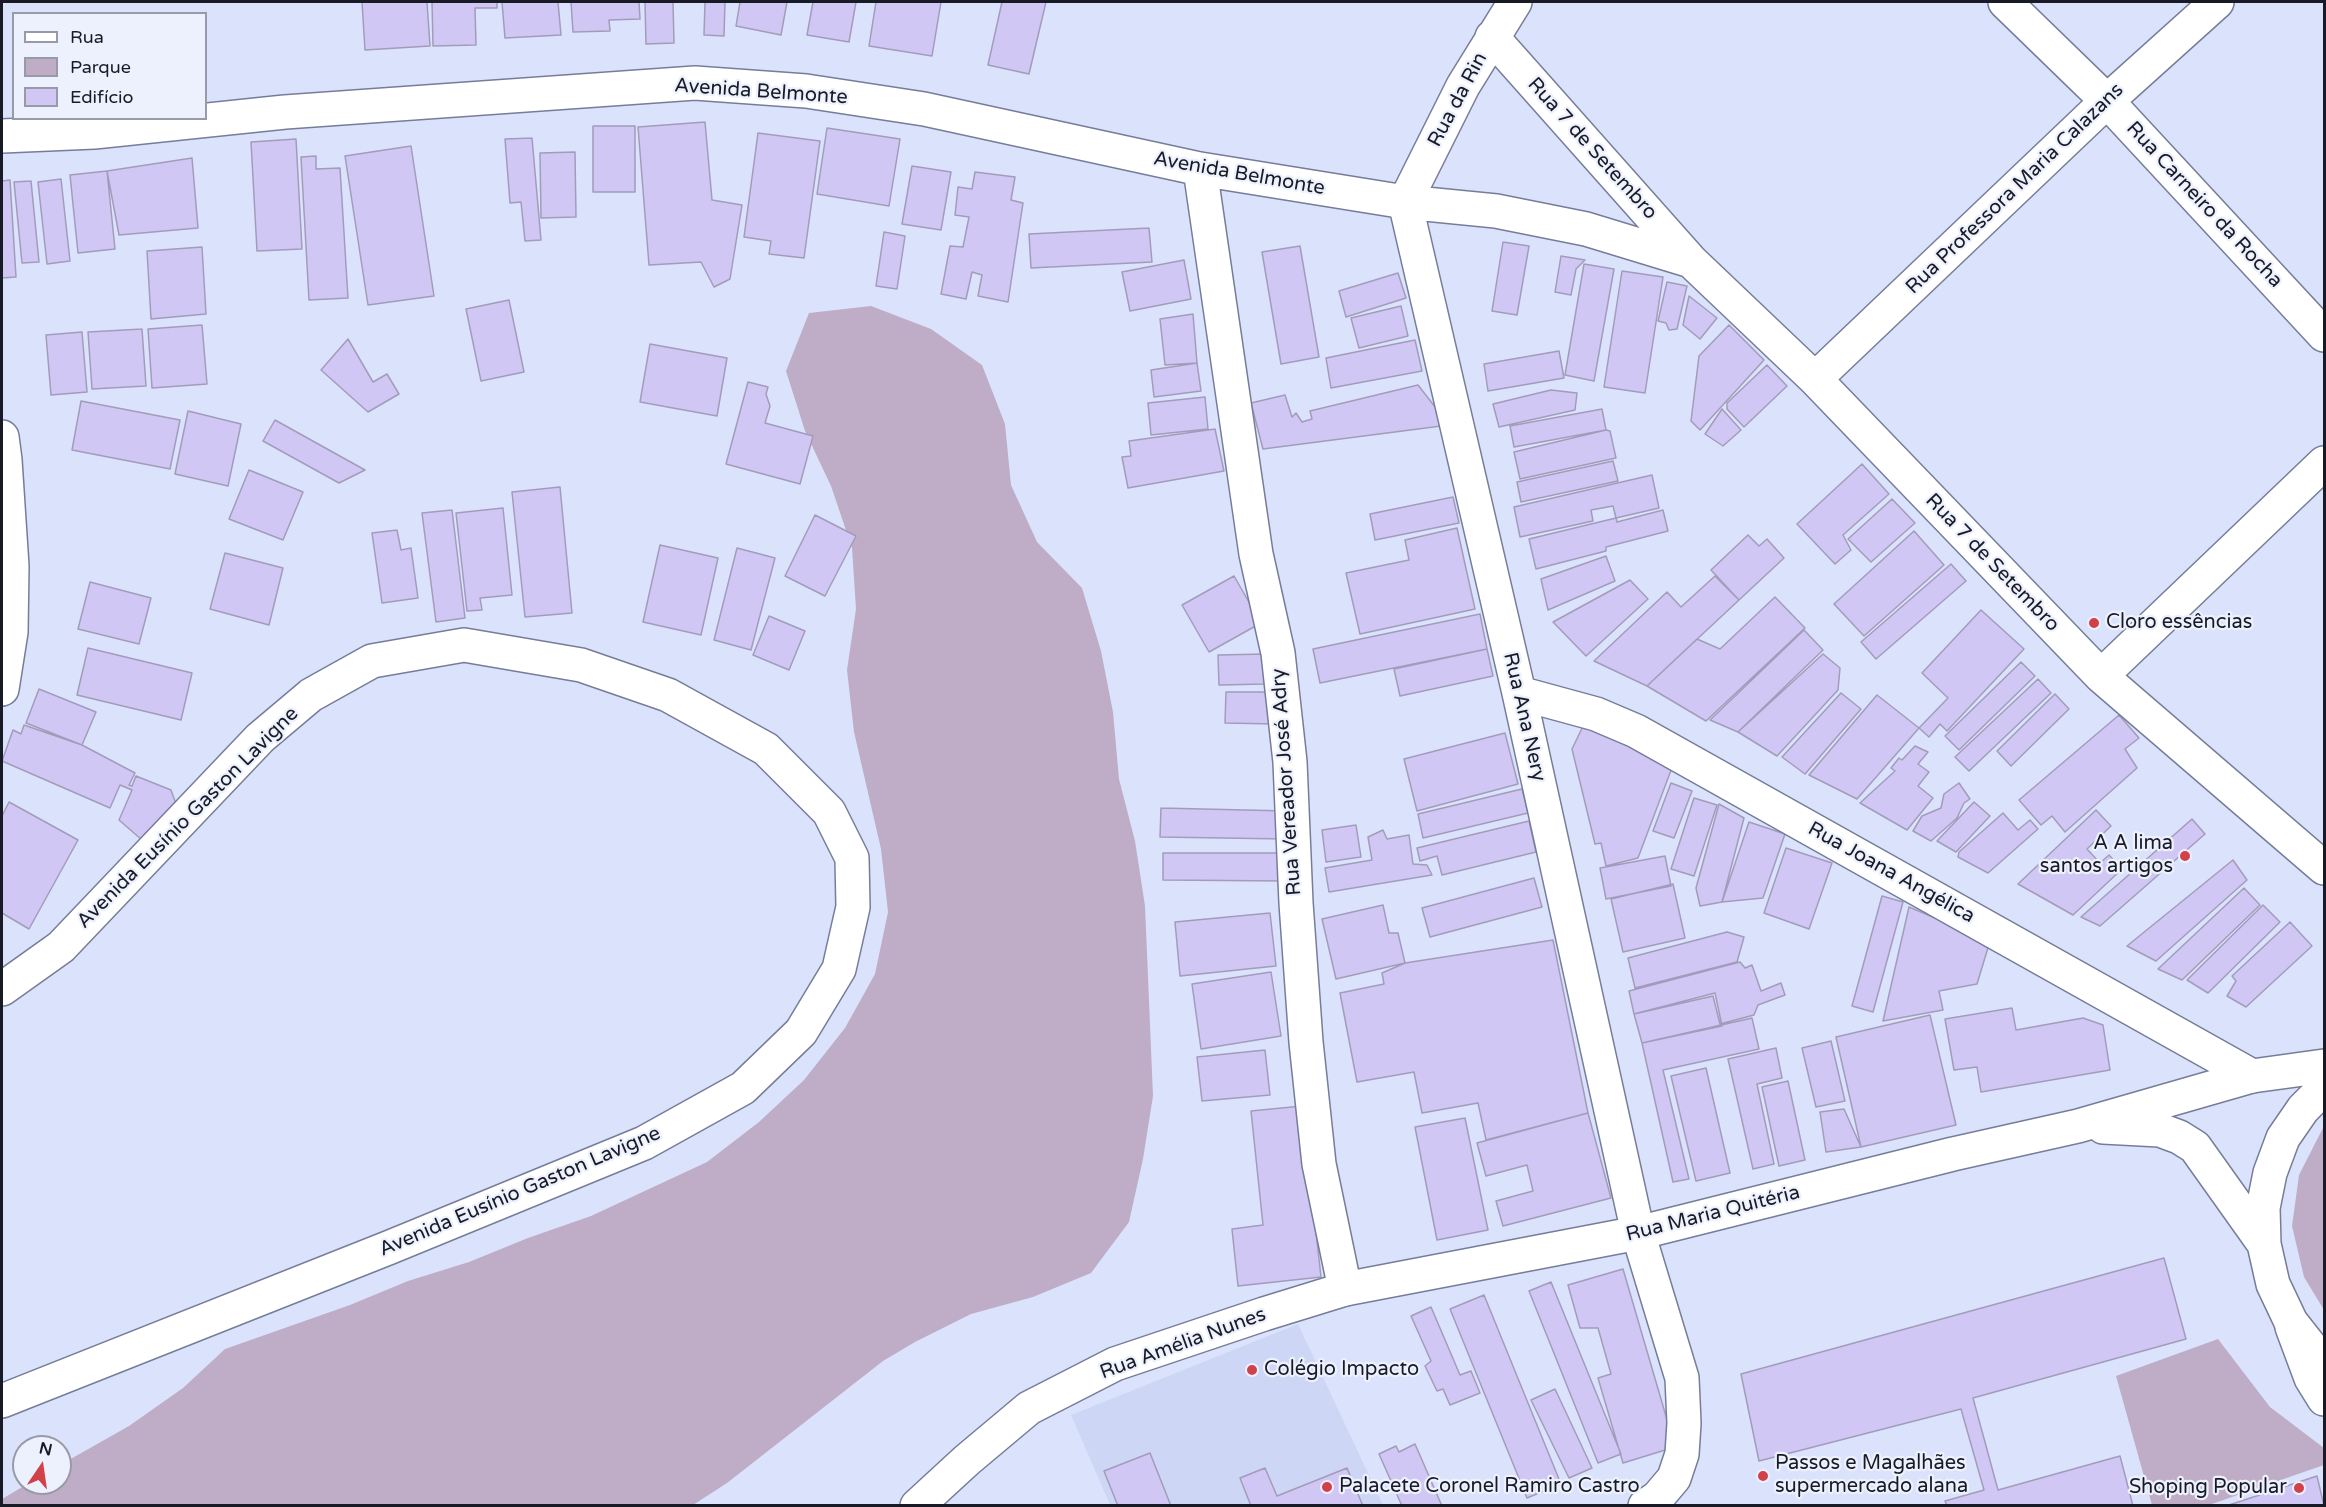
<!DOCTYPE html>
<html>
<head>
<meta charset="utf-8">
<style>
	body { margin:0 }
	#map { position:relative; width:2326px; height:1507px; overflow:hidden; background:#dbe3fc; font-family:"Varela Round",sans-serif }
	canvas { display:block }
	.frame { position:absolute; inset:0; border:3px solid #181b25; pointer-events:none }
	.legend { position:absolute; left:12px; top:12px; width:195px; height:108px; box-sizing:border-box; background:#edf1fd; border:2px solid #989ba7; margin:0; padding:8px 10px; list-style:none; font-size:18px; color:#181b25 }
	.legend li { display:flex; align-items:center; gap:12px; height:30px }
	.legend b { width:30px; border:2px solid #989ba7 }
	.north { position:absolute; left:12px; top:1435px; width:60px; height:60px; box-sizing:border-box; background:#edf1fd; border:2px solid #989ba7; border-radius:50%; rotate:13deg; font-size:16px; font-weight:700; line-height:24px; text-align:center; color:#181b25 }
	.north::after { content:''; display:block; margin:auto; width:21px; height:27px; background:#d1414a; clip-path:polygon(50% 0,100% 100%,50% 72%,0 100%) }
</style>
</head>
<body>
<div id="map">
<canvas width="2326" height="1507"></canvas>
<div class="frame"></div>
<ul class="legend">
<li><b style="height:8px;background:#fff"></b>Rua</li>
<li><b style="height:16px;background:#bfacc7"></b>Parque</li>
<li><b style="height:16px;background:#d0c7f4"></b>Edifício</li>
</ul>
<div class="north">N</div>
</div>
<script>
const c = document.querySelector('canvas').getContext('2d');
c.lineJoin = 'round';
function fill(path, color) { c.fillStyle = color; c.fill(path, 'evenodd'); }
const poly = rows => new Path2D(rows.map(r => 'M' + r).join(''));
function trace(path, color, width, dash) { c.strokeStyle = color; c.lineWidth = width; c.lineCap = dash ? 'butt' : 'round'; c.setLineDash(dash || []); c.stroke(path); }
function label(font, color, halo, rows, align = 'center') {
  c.font = font + ' "Varela Round",sans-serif'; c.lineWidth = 4.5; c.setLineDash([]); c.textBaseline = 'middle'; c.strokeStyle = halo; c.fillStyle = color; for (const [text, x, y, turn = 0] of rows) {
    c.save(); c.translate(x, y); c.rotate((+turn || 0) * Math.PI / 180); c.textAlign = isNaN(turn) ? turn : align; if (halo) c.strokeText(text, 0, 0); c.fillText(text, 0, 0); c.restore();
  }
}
const built = poly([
	[1298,1324,1383,1505,1110,1505,1071,1415]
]);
const green = poly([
	[871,306,931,329,982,365,1005,424,1011,485,1037,542,1082,588,1101,651,1113,712,1119,779,1135,841,1145,906,1153,1096,1143,1159,1129,1222,1091,1273,1033,1297,971,1314,915,1342,883,1361,727,1483,693,1505,2,1506,2,1499,29,1483,60,1483,60,1465,129,1426,183,1388,225,1349,350,1305,408,1281,469,1262,528,1238,591,1216,707,1162,759,1122,804,1080,845,1028,875,974,888,912,881,849,854,732,847,670,856,609,852,548,831,486,805,431,786,371,809,313],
	[2324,1126,2324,1310,2304,1277,2292,1226,2299,1175],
	[2218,1339,2270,1407,2324,1448,2324,1465,2209,1505,2152,1505,2116,1376]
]);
const building = poly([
	[362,2,427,2,430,46,365,50,362,2],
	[432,2,497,2,497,8,475,8,476,45,433,46,432,2],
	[502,2,558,2,561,35,505,38,502,2],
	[571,2,639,2,640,19,609,20,610,31,573,32,571,2],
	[645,2,673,2,674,43,646,44,645,2],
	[705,2,725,2,724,36,704,35,705,2],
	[740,2,787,2,781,35,736,26,740,2],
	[813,2,856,2,849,42,807,35,813,2],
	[876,2,941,2,932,56,869,46,876,2],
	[1002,2,1046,2,1029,74,988,65,1002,2],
	[705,122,712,200,742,205,730,279,714,287,701,262,649,265,638,127,705,122],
	[593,126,635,126,635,192,593,192,593,126],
	[827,128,900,139,889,206,817,194,827,128],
	[758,133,820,141,804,258,769,254,771,241,744,237,758,133],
	[532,138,541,240,525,241,521,202,510,203,505,139,532,138],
	[296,139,302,249,257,251,251,142,296,139],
	[411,146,434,296,368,305,345,156,411,146],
	[575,152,576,217,541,218,540,153,575,152],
	[316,156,316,169,340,168,348,298,309,300,301,157,316,156],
	[192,158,198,228,119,235,107,171,192,158],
	[912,166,951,172,941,230,902,224,912,166],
	[107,171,115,249,78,253,70,175,107,171],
	[975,172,1015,177,1011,200,1023,203,1008,302,978,296,982,275,972,272,966,299,941,294,950,246,963,247,969,217,955,215,958,187,972,189,975,172],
	[61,179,70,261,47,264,38,182,61,179],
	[10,180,16,277,2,278,2,181,10,180],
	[31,181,39,262,22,263,14,182,31,181],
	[1149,228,1152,262,1031,268,1029,234,1149,228],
	[884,232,905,236,897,289,876,286,884,232],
	[1503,242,1529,246,1517,315,1492,311,1503,242],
	[1300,246,1319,357,1281,364,1262,252,1300,246],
	[202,247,206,314,151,319,147,251,202,247],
	[1561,256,1585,260,1576,269,1571,295,1555,292,1561,256],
	[1184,260,1191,299,1130,311,1122,272,1184,260],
	[1584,264,1614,269,1594,381,1565,375,1584,264],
	[1622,271,1663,277,1645,393,1604,387,1622,271],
	[1398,273,1406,298,1346,317,1339,291,1398,273],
	[1667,282,1687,286,1677,329,1669,330,1666,323,1658,321,1667,282],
	[1689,296,1717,318,1700,339,1683,325,1689,296],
	[509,300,524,372,481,381,466,309,509,300],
	[1401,306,1408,336,1359,348,1351,318,1401,306],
	[1193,314,1197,363,1165,365,1160,319,1193,314],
	[202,325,207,384,152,388,148,329,202,325],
	[1729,325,1764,360,1700,430,1691,421,1699,356,1729,325],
	[142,329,146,386,92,389,88,332,142,329],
	[82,332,87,392,51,395,46,335,82,332],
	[348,339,373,382,387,374,399,394,368,412,321,370,348,339],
	[1415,340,1422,371,1331,388,1326,358,1415,340],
	[650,344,727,358,717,416,640,402,650,344],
	[1559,351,1564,378,1488,391,1484,364,1559,351],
	[1197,363,1201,391,1154,397,1151,370,1197,363],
	[1767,365,1787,386,1744,427,1727,409,1727,403,1767,365],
	[748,382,768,387,766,394,770,406,765,423,813,436,800,484,726,464,748,382],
	[1418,385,1449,425,1263,449,1251,403,1285,395,1292,417,1296,413,1302,422,1312,419,1310,411,1418,385],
	[1551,390,1577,393,1575,410,1499,427,1493,404,1551,390],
	[1205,397,1208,429,1151,435,1148,403,1205,397],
	[81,401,180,420,170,469,72,450,81,401],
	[1602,409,1606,430,1514,447,1510,426,1602,409],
	[1722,409,1741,430,1723,446,1705,434,1722,409],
	[188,411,241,424,228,486,175,474,188,411],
	[275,420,365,470,339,483,263,441,275,420],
	[1215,429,1224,471,1128,488,1122,457,1131,456,1129,441,1215,429],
	[1606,430,1610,431,1616,458,1520,479,1514,452,1606,430],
	[1613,461,1618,481,1521,502,1517,482,1613,461],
	[1862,464,1889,494,1843,535,1851,550,1835,564,1797,524,1862,464],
	[249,470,303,492,283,540,229,519,249,470],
	[1652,475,1659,508,1616,518,1613,506,1591,510,1593,521,1520,537,1514,507,1652,475],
	[560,487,572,613,525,617,512,492,560,487],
	[1453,497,1459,523,1375,540,1370,514,1453,497],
	[1892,499,1915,523,1871,562,1848,539,1892,499],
	[503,508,512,595,480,598,482,610,467,611,456,513,503,508],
	[452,510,465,618,436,622,422,513,452,510],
	[1663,510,1668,531,1606,547,1606,551,1536,569,1529,539,1616,518,1617,522,1663,510],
	[815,515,856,536,825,596,785,576,815,515],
	[1457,528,1475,609,1360,634,1346,573,1409,560,1405,540,1457,528],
	[397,530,401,550,411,548,418,598,382,603,372,533,397,530],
	[1914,531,1944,565,1864,636,1834,604,1914,531],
	[1748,535,1759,546,1767,539,1784,558,1739,600,1711,570,1748,535],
	[660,545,718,558,701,635,643,622,660,545],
	[737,548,775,558,751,650,714,640,737,548],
	[225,553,283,568,269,625,210,609,225,553],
	[1606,556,1615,581,1548,610,1541,579,1606,556],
	[1951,564,1966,581,1876,659,1861,642,1951,564],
	[1234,576,1261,623,1209,652,1182,605,1234,576],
	[1715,576,1739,600,1647,686,1594,661,1667,592,1681,607,1715,576],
	[1630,580,1648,599,1586,656,1553,622,1630,580],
	[90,582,151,598,139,644,78,629,90,582],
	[1775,597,1805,628,1706,721,1647,686,1697,639,1720,649,1775,597],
	[1981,610,2024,649,1947,731,1940,724,1929,737,1919,728,1948,698,1922,673,1981,610],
	[1480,614,1487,649,1320,683,1313,649,1480,614],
	[769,616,805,631,789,670,753,655,769,616],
	[1804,630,1823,650,1738,732,1710,720,1804,630],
	[88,648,192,673,181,720,77,695,88,648],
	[1487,649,1493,676,1400,696,1394,669,1487,649],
	[1265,654,1265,684,1219,685,1218,655,1265,654],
	[1823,654,1840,668,1838,690,1777,756,1738,732,1823,654],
	[2021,662,2035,676,1959,750,1945,736,2021,662],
	[2038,679,2051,693,1969,771,1955,757,2038,679],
	[39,689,96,712,82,745,26,723,39,689],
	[1226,692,1276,692,1276,724,1225,723,1226,692],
	[1841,693,1861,709,1805,774,1782,757,1841,693],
	[2055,694,2069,709,2011,766,1997,751,2055,694],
	[1877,695,1919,728,1857,799,1809,775,1877,695],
	[2119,715,2139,738,2125,749,2137,768,2065,832,2052,816,2041,825,2019,800,2119,715],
	[1585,722,1673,765,1638,858,1606,866,1601,843,1595,844,1572,749,1585,722],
	[24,725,82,745,135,773,129,785,132,786,136,776,171,790,176,804,142,840,119,820,132,790,120,785,110,808,2,761,13,730,21,734,24,725],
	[1505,733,1518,784,1417,811,1404,759,1505,733],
	[1915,746,1928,752,1918,764,1929,772,1918,786,1933,798,1907,830,1860,803,1895,771,1891,768,1899,758,1902,760,1915,746],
	[1671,783,1692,791,1674,838,1653,831,1671,783],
	[1959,783,1970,799,1964,803,1957,818,1931,841,1913,831,1922,816,1941,808,1944,794,1959,783],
	[1522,789,1528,813,1423,838,1418,814,1522,789],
	[1694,798,1717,805,1694,876,1671,869,1694,798],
	[9,802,78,840,29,929,2,913,2,816,9,802],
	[1974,802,1990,816,1956,852,1937,841,1974,802],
	[1719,804,1744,818,1722,902,1700,906,1696,888,1719,804],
	[1161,808,1287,811,1286,839,1160,837,1161,808],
	[2096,810,2111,826,2087,849,2100,863,2109,855,2122,869,2073,915,2018,884,2096,810],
	[2003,813,2018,830,2030,820,2038,829,1988,873,1958,857,1959,852,2003,813],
	[2192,819,2205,834,2100,926,2081,917,2192,819],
	[1529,821,1536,852,1442,875,1437,856,1420,861,1417,848,1529,821],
	[1749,822,1785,834,1763,898,1722,902,1749,822],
	[1356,825,1361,857,1326,862,1322,830,1356,825],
	[1383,830,1387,839,1409,835,1413,864,1427,865,1432,875,1329,892,1325,868,1372,860,1368,837,1383,830],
	[1786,848,1832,863,1809,929,1764,913,1786,848],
	[1163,853,1285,853,1285,881,1163,880,1163,853],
	[1665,856,1671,886,1606,899,1600,868,1665,856],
	[2233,860,2247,880,2156,961,2127,946,2233,860],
	[1534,878,1542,907,1430,937,1422,908,1534,878],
	[1673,884,1685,938,1623,952,1611,899,1673,884],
	[2244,888,2260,905,2182,980,2158,969,2244,888],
	[1882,896,1903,902,1873,1012,1852,1006,1882,896],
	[1383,905,1389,933,1398,933,1405,963,1336,979,1322,919,1383,905],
	[2263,905,2280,922,2208,993,2187,980,2263,905],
	[1909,907,1990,941,1977,984,1939,991,1943,1010,1883,1021,1909,907],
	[1270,913,1276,966,1180,976,1175,922,1270,913],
	[2290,922,2312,946,2246,1007,2227,996,2236,981,2232,976,2290,922],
	[1727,932,1744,937,1737,962,1635,988,1628,958,1727,932],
	[1553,940,1588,1113,1486,1140,1478,1103,1422,1113,1414,1072,1357,1082,1340,993,1384,984,1382,973,1405,963,1553,940],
	[1740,962,1745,968,1752,965,1761,991,1781,983,1785,995,1758,1005,1754,1015,1720,1024,1713,996,1634,1014,1629,991,1740,962],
	[1271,972,1281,1036,1201,1049,1192,984,1271,972],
	[1715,993,1722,1026,1642,1043,1634,1014,1715,993],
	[2012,1008,2016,1030,2083,1018,2103,1025,2110,1070,1981,1092,1977,1067,1954,1070,1945,1019,2012,1008],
	[1930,1015,1956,1125,1861,1147,1836,1037,1930,1015],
	[1752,1018,1759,1049,1663,1070,1689,1179,1673,1182,1642,1043,1752,1018],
	[1831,1041,1845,1101,1816,1107,1802,1048,1831,1041],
	[1776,1048,1782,1078,1757,1084,1774,1164,1753,1169,1728,1059,1776,1048],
	[1265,1050,1270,1095,1202,1101,1197,1057,1265,1050],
	[1706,1068,1730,1173,1696,1181,1671,1076,1706,1068],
	[1788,1081,1805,1160,1779,1166,1762,1087,1788,1081],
	[1302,1106,1321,1277,1238,1286,1232,1229,1263,1225,1251,1111,1302,1106],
	[1844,1109,1861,1147,1826,1152,1820,1112,1844,1109],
	[1588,1113,1611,1198,1503,1226,1496,1201,1533,1191,1527,1165,1486,1176,1477,1143,1588,1113],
	[1465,1118,1488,1230,1437,1240,1415,1127,1465,1118],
	[2164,1258,2186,1339,1973,1398,1998,1490,2120,1456,2133,1506,1947,1506,1945,1501,1984,1490,1961,1409,1759,1461,1741,1374,2164,1258],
	[1623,1269,1675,1447,1623,1463,1598,1378,1611,1374,1598,1328,1580,1328,1568,1285,1623,1269],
	[1551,1282,1621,1454,1598,1463,1529,1291,1551,1282],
	[1484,1295,1561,1484,1527,1498,1450,1309,1484,1295],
	[1431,1307,1460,1375,1471,1371,1480,1393,1450,1405,1443,1389,1437,1391,1425,1366,1431,1361,1411,1316,1431,1307],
	[1555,1389,1592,1468,1569,1478,1531,1400,1555,1389],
	[1415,1444,1442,1506,1402,1506,1379,1454,1396,1446,1399,1452,1415,1444],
	[1150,1453,1171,1506,1118,1506,1104,1471,1150,1453],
	[1265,1468,1277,1496,1347,1468,1363,1506,1251,1506,1240,1478,1265,1468],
	[2317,1476,2324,1506,2226,1506,2317,1476]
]);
const minor = poly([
	[2005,2,2107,101,2324,335],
	[1492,37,1691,261,1815,379,2101,676,2324,868],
	[2,136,94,132,285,112,695,83,806,91,924,109,1200,169,1405,202,1496,211,1586,229,1691,261],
	[1200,169,1256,554,1278,653,1290,762,1296,903,1306,1042,1319,1164,1345,1289],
	[1405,202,1519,693,1638,1233,1682,1378,1684,1423,1682,1454,1674,1478,1658,1497,1645,1506],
	[1405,202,1463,86,1515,2],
	[1815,379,2107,101,2217,2],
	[2,437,5,460,12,566,11,632,2,689],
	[2101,676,2324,463],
	[1519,693,1596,714,1636,731,2252,1076],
	[2,989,61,947,260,738,311,695,372,661,464,645,581,665,668,695,766,749,829,812,852,858,853,907,839,969,801,1032,743,1088,644,1143,388,1248,2,1401],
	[2292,1327,2311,1378,2324,1399]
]);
const major = poly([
	[2324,1088,2303,1109,2283,1138,2270,1173,2263,1208,2264,1244,2273,1284,2291,1322,2317,1355,2324,1361],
	[2103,1127,2160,1130,2179,1137,2195,1147,2264,1244],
	[917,1506,967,1460,1029,1408,1115,1364,1264,1314,1345,1289,1638,1233,1953,1154,2078,1126,2252,1076,2324,1066]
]);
const markers = [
	[2094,623,6,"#d1414a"],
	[2185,856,6,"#d1414a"],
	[1252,1370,6,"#d1414a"],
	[1763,1476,6,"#d1414a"],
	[1327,1487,6,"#d1414a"],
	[2299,1488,6,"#d1414a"]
];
const streetNames = [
	["Avenida Belmonte",761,92,4],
	["Rua da Rin",1458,100,-62],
	["Rua 7 de Setembro",1592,149,48],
	["Avenida Belmonte",1239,174,10],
	["Rua Professora Maria Calazans",2015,189,-44],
	["Rua Carneiro da Rocha",2204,205,47],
	["Rua 7 de Setembro",1992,563,46],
	["Rua Ana Nery",1524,717,77],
	["Rua Vereador José Adry",1287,782,-94],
	["Avenida Eusínio Gaston Lavigne",188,818,-45],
	["Rua Joana Angélica",1891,873,29],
	["Avenida Eusínio Gaston Lavigne",520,1192,-23],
	["Rua Maria Quitéria",1713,1214,-14],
	["Rua Amélia Nunes",1183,1344,-20]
];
const poiNames = [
	["Cloro essências",2106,623],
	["A A lima",2173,844,"right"],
	["santos artigos",2173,867,"right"],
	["Colégio Impacto",1264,1370],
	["Passos e Magalhães",1775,1464],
	["supermercado alana",1775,1487],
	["Palacete Coronel Ramiro Castro",1339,1487],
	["Shoping Popular",2287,1488,"right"]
];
fill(built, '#cdd6f4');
fill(green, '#bfacc7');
fill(building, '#d0c7f4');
trace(building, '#a29cba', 1.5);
trace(minor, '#757d99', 36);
trace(major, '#757d99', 36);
trace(minor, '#fff', 33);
trace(major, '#fff', 33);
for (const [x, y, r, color] of markers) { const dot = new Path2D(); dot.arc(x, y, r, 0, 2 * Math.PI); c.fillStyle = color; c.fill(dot); trace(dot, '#edf1fd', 2); }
label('20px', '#181b25', '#edf1fd', streetNames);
label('20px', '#181b25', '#edf1fd', poiNames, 'left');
</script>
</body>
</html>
